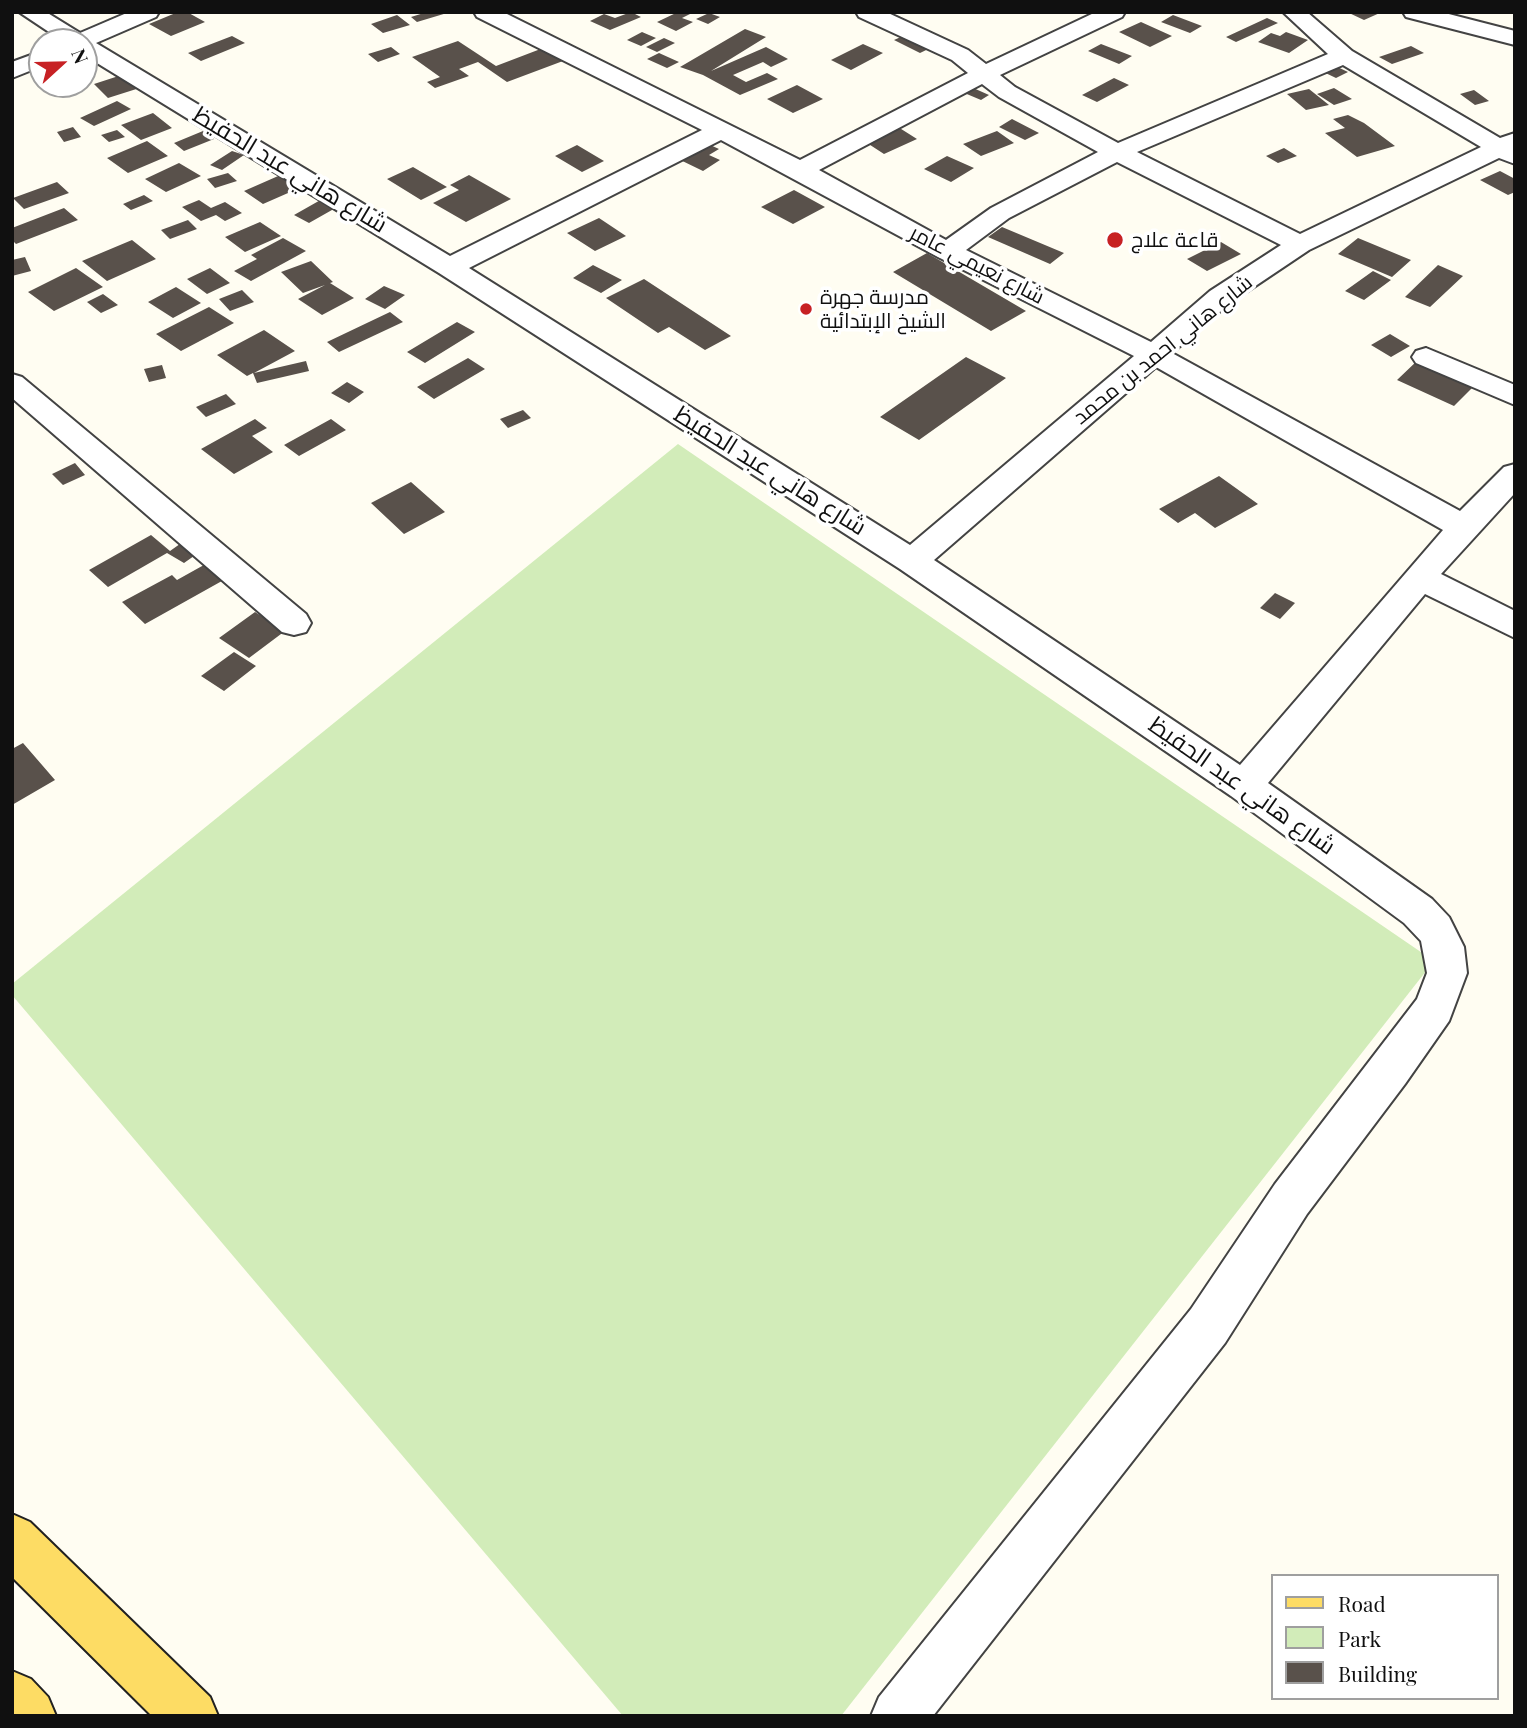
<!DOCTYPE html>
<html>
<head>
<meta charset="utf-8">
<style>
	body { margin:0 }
	#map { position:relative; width:1527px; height:1728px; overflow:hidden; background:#fffdf2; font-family:"Playfair Display",serif }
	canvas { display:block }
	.frame { position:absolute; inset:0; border:14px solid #101010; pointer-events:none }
	.legend { position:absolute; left:1271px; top:1574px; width:228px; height:126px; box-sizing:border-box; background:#fff; border:2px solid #9f9f9f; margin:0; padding:9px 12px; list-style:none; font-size:21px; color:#101010 }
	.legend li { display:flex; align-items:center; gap:14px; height:35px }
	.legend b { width:35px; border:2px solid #9f9f9f }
	.north { position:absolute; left:28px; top:28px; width:70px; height:70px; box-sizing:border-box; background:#fff; border:2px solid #9f9f9f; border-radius:50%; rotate:68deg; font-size:19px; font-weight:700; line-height:28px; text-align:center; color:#101010 }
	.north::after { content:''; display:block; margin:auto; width:24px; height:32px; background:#c72124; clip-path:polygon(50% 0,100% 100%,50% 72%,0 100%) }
</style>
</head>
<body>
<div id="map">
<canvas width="1527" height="1728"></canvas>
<div class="frame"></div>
<ul class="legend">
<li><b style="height:9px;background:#fddc64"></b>Road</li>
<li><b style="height:19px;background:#d2ecb9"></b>Park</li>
<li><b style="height:19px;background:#59514b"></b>Building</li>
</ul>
<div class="north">N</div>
</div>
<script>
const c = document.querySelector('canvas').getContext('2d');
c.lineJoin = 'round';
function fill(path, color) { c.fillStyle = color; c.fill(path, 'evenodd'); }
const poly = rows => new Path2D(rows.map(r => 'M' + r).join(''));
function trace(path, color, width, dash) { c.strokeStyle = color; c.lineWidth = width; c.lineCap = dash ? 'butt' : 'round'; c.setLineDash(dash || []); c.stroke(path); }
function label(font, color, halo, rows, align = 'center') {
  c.font = font + ' "Playfair Display",Cairo,serif'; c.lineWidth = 7; c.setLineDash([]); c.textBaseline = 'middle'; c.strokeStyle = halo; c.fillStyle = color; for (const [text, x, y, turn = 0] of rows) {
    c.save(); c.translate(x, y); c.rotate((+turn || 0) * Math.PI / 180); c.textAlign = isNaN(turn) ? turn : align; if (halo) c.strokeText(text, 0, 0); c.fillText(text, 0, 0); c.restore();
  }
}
const green = poly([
	[678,444,1434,961,841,1716,623,1716,12,995,12,984]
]);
const building = poly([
	[178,12,187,12,205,22,171,36,149,24],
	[427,12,446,12,447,13,417,22,411,17],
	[631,12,641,17,610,30,590,21,604,14,615,18],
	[678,12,694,12,682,18,693,22,676,31,657,22],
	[1347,12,1382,12,1364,20],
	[709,13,720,17,708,24,696,19],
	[397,15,410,25,383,33,371,24],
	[1173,15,1202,26,1190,33,1161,22],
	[1267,18,1278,23,1236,42,1226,37],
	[1141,22,1172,36,1150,47,1119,32],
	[921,28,947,40,920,53,894,40],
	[745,29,766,37,711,71,766,47,788,59,771,67,763,62,733,75,746,82,767,73,778,79,740,95,703,75,680,67],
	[642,32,656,38,641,46,627,40],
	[1286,32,1308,40,1289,53,1258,42,1271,33,1280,36],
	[232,36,245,43,201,61,188,53],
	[664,38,675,43,657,52,646,47],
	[458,41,496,66,551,45,571,58,507,82,478,62,459,69,469,76,435,88,427,82,440,77,412,57],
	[863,44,883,53,851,70,831,60],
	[1101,44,1132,56,1119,64,1088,51],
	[1411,46,1424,53,1392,64,1379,57],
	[391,47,400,54,378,62,368,54],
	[659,53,679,62,667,68,647,59],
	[1327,62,1348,72,1336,78,1315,68],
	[134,71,149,85,108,98,94,84],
	[1114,78,1129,85,1097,102,1082,95],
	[797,85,823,99,793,113,767,99],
	[971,87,989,95,981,100,962,92],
	[1334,88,1352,99,1334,105,1317,94],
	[1309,89,1329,105,1306,110,1287,94],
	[1474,90,1489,101,1475,105,1460,94],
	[117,101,131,109,94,126,80,118],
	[153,113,172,128,141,140,121,125],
	[1348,115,1364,123,1395,146,1357,157,1325,133,1345,128,1333,119],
	[1012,119,1039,133,1025,140,999,127],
	[73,127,81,137,64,142,57,132],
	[898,127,917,139,884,154,864,141],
	[117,130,125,137,109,142,101,135],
	[203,131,214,139,184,151,174,143],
	[997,131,1014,143,981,156,963,144],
	[697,139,719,149,709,155,720,160,703,171,670,155],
	[147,141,168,156,128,173,107,158],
	[577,145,604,161,582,172,555,156],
	[1284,148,1297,156,1278,163,1266,156],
	[232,151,244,155,222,170,210,165],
	[947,156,974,168,951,182,924,169],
	[179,163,201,176,166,192,145,179],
	[413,167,447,187,421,200,387,179],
	[1500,171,1515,179,1515,192,1508,195,1480,180],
	[228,173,237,181,215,188,207,179],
	[285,173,304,186,263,204,244,191],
	[469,175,511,199,466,222,433,203,459,190,450,185],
	[57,182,69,193,24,209,13,198],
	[794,190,825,207,793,224,761,207],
	[144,195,153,201,131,210,123,204],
	[324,198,339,206,309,223,294,215],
	[199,200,211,208,225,202,242,213,225,221,216,215,201,221,182,207],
	[64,208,78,220,16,244,12,240,12,228],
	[599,218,626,236,595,251,567,233],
	[188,220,197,229,170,239,161,230],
	[260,222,281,236,245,252,225,237],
	[1002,227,1064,253,1050,264,988,237],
	[283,238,306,251,251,281,234,271,257,259,251,255],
	[1358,238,1411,260,1392,277,1338,254],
	[132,240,156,259,107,281,82,261],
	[1221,242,1241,254,1207,271,1187,259],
	[927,253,1026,311,991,331,893,272],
	[25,257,31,271,12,276,12,260],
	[311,261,333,282,330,283,354,298,322,315,298,299,325,285,303,293,281,272],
	[593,265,622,280,601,293,573,278],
	[1438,265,1463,276,1430,307,1405,297],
	[76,268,103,287,54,311,28,292],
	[210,268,230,283,207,294,187,279],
	[1373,271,1391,280,1364,300,1345,291],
	[644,279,731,336,705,350,669,327,658,333,606,298],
	[384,286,405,295,385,309,365,299],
	[176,287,201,303,173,318,148,302],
	[242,290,254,302,230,311,219,299],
	[103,294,118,305,101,313,87,302],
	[209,307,234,323,181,351,156,334],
	[390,312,403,322,339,352,327,342],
	[457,322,475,332,425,363,407,352],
	[264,330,295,351,254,373,306,361,309,371,257,383,253,373,247,376,217,355],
	[1390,334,1410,346,1391,357,1371,345],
	[966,357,1006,378,919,440,880,417],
	[468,358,485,369,434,399,417,387],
	[1419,359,1476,384,1454,406,1397,380],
	[162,365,166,378,149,382,144,369],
	[347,382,364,392,349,403,331,393],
	[226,394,236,404,206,417,196,407],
	[523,410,531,418,508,428,500,419],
	[255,419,267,428,252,436,273,452,234,474,201,449],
	[331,419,346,430,299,456,284,445],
	[75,463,85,475,63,485,52,474],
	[1219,476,1258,504,1215,528,1195,513,1178,523,1159,509],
	[411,482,445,512,404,534,371,503],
	[194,534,211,544,184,563,167,553,108,587,89,570,151,535,170,551],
	[220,556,238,572,145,624,122,602,172,575,177,580],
	[1275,593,1295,603,1280,619,1260,608],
	[255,612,285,631,249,658,219,638],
	[234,652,256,666,224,691,201,676],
	[23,743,55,780,12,805,12,749]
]);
const minor = poly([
	[19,12,46,12,80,33,129,12,159,12,156,17,96,43,450,256,702,130,477,17,474,12,503,12,800,160,968,73,952,60,859,17,856,12,886,12,968,50,986,64,1096,12,1125,12,1122,17,1000,75,1015,87,1118,143,1328,54,1283,12,1307,12,1352,51,1500,138,1515,133,1515,164,1499,158,1309,250,1230,303,1172,353,1460,511,1504,467,1515,464,1515,493,1441,574,1515,611,1515,638,1425,594,1268,783,1432,899,1449,917,1464,947,1467,973,1449,1021,1405,1084,1307,1214,1225,1343,933,1716,871,1716,879,1697,1191,1309,1275,1184,1417,999,1427,973,1421,941,1404,923,1231,796,900,569,439,273,84,55,84,42,64,42,19,12],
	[1343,65,1481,147,1300,234,1137,152,1343,65],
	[982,84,999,97,1098,152,991,208,946,240,819,170,982,84],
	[721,140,938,257,1134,356,910,545,469,268,721,140],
	[1117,162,1281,245,1210,291,1151,342,966,250,1009,218,1117,162],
	[1156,367,1443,530,1240,765,934,560,1156,367],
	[1403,12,1441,12,1515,31,1515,45,1406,17,1403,12],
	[42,51,42,66,12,78,12,62,42,51],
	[1426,348,1515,385,1515,405,1416,363,1412,357,1416,351,1426,348],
	[12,374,22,377,306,614,311,623,306,632,294,635,282,632,12,398,12,374]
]);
const major = poly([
	[12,1514,30,1522,210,1697,218,1716,152,1716,12,1577,12,1514],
	[12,1671,31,1679,48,1697,56,1716,12,1716,12,1671]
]);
const markers = [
	[1115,240,9,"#c72124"],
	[806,309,7,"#c72124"]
];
const farPoinames = [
	["قاعة علاج",1131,240],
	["مدرسة جهرة",820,297],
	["الشيخ الإبتدائية",820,321]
];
const farStreetnames = [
	["شارع نعيمي عامر",977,265,27],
	["شارع هاني احمد بن محمد",1163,350,-39]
];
const streetNames = [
	["شارع هاني عبد الحفيظ",290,170,31],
	["شارع هاني عبد الحفيظ",770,471,32],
	["شارع هاني عبد الحفيظ",1242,786,35]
];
fill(green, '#d2ecb9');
fill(building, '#59514b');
trace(minor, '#434343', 4);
trace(major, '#212121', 4);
fill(minor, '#fff');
fill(major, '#fddc64');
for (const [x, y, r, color] of markers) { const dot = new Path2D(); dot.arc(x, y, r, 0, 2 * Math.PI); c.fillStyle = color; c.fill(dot); trace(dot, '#fff', 2.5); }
label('21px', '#101010', '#fff', farPoinames, 'left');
label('21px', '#101010', '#fff', farStreetnames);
label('24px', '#101010', '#fff', streetNames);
</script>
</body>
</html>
